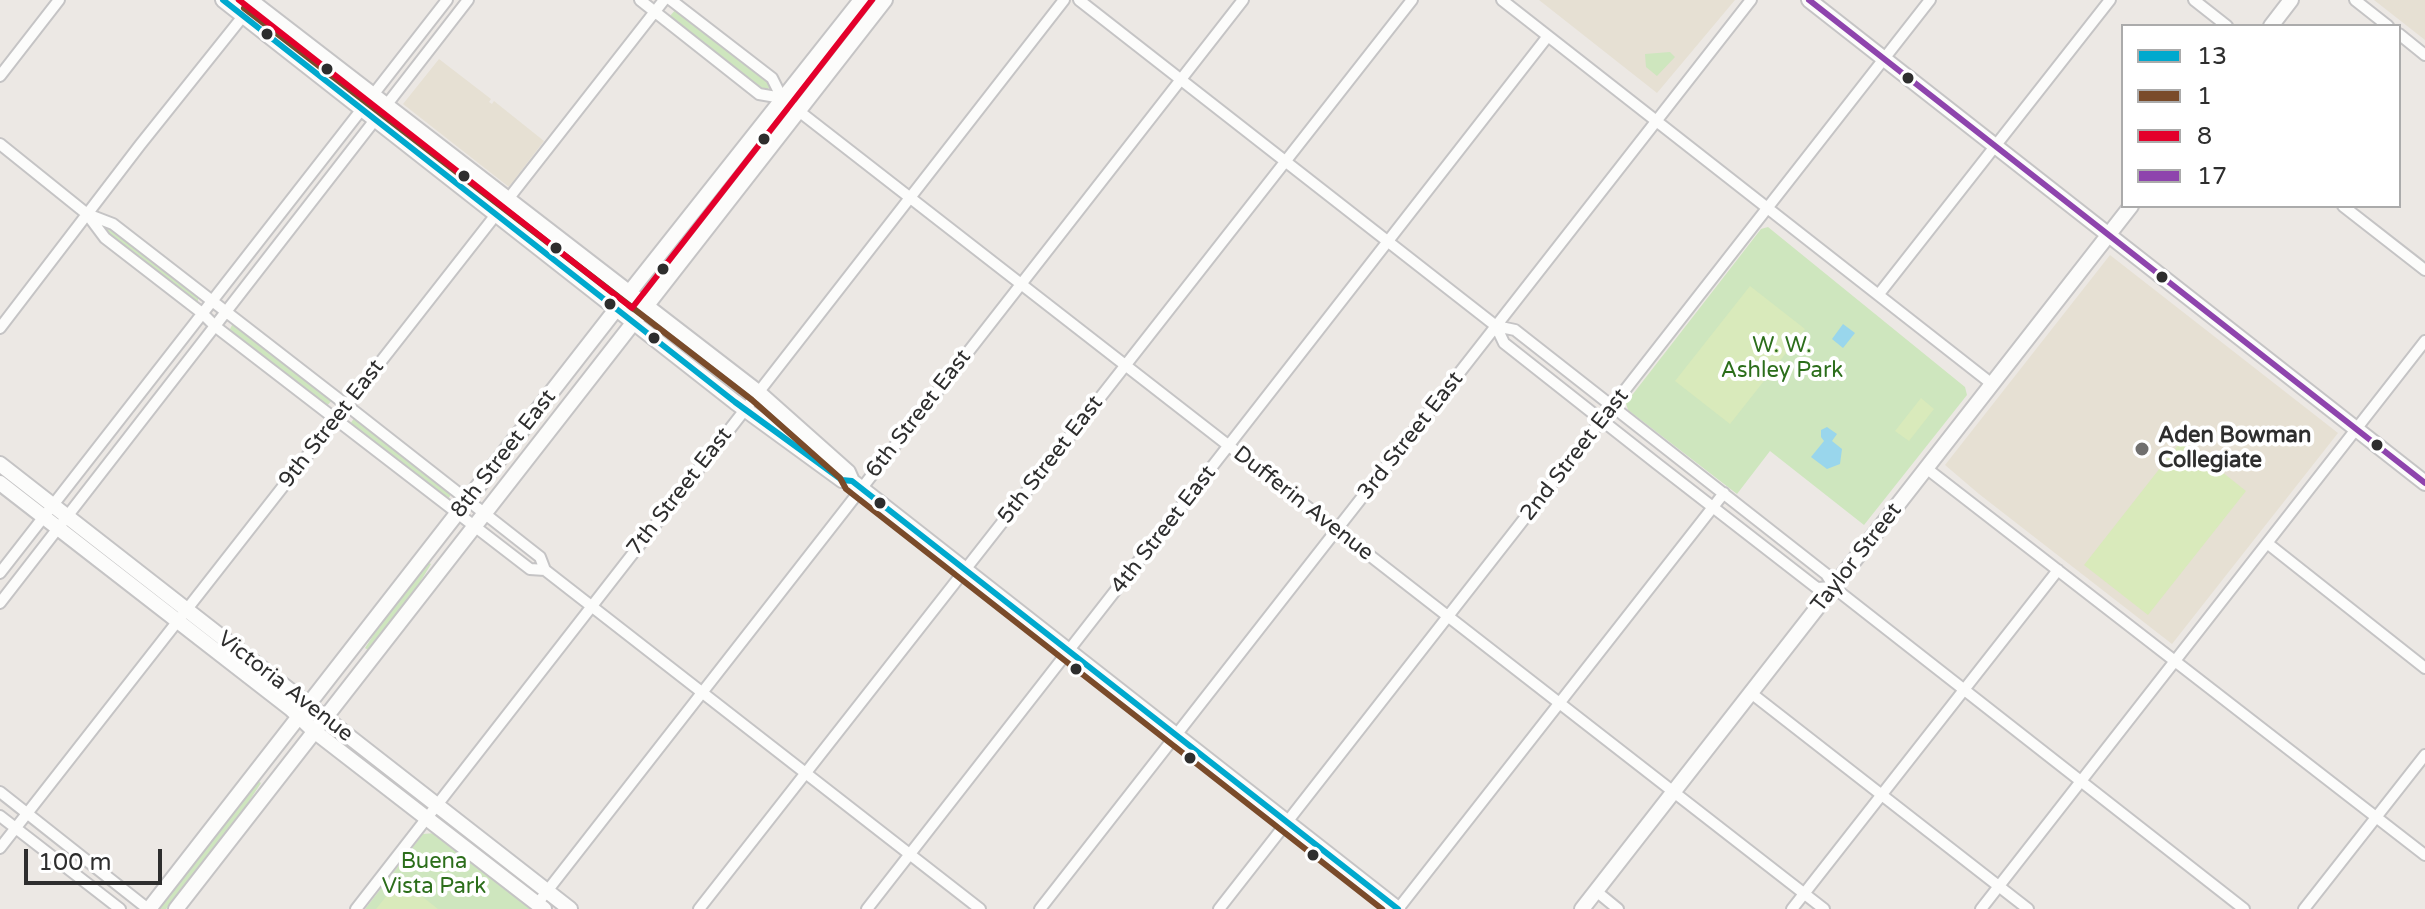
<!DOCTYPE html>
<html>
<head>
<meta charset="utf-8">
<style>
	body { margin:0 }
	#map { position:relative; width:2425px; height:909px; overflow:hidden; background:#ece8e4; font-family:"Varela Round",sans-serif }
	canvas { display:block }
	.legend { position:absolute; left:2121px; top:24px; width:280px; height:184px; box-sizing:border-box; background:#fff; border:2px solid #ababab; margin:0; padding:10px 14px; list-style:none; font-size:24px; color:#2e2e2e }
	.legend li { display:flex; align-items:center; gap:16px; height:40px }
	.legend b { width:40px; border:2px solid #ababab }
	.scale { position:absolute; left:24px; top:849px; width:138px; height:36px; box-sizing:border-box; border:4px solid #2e2e2e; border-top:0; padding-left:10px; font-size:24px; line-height:28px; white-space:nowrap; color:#2e2e2e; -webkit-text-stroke:6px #fff; paint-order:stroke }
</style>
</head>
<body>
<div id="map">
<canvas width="2425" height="909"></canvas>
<ul class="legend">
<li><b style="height:10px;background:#00a9ce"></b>13</li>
<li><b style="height:10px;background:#7a4b2a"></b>1</li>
<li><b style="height:10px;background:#e4002b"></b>8</li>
<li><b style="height:10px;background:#8e44ad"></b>17</li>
</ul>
<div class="scale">100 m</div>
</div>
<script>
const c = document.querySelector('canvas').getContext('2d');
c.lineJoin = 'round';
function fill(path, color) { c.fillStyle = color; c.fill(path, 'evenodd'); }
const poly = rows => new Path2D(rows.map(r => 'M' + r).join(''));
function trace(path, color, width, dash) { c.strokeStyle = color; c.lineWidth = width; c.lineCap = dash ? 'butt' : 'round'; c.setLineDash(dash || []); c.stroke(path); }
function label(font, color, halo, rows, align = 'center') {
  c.font = font + ' "Varela Round",sans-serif'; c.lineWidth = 8; c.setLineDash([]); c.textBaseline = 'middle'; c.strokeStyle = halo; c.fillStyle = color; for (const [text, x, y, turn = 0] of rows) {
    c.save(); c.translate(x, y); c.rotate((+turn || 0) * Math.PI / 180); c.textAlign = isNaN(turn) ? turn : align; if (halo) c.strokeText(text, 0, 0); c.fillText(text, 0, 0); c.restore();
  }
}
const education = poly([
	[1539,0,1735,0,1657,93],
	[2374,0,2425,0,2425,40],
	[439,59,491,99,489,102,492,104,494,101,544,141,509,187,403,104],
	[2110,255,2338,433,2172,644,1979,494,1945,465]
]);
const green = poly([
	[868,0,876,0,838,48,836,46,847,27],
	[676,9,766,79,770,84,769,88,766,90,760,88,670,16],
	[1670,52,1675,57,1657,76,1646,67,1645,54],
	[102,221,198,296,198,301,195,302,99,226],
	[1768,227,1965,387,1967,395,1864,525,1770,451,1737,494,1628,410,1626,403,1761,229],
	[233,323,332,400,327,406,229,331],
	[355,417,452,492,448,500,350,424],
	[429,563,431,564,419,584,368,650,365,648,378,628],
	[331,733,407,787,422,800,418,805,328,736],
	[258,781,261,783,246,806,166,909,159,909],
	[445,817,534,887,530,892,441,822],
	[435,833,533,909,365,909,423,834]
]);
const pitch = poly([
	[1750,286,1805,329,1730,424,1675,381],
	[1921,398,1934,409,1909,441,1895,431],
	[2182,440,2246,491,2148,615,2084,565],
	[400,879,438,909,376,909]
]);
const water = poly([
	[1843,324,1855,333,1843,348,1832,339],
	[1827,427,1837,434,1832,441,1842,449,1840,464,1827,469,1811,457,1824,441,1821,437,1821,430]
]);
const street = poly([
	[640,0,759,94,782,98],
	[671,0,772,78,782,98,1824,909],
	[1079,0,1496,326,1504,343,1656,463,1817,588,1834,587],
	[1502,0,1992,384],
	[2194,0,2227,26],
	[2355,0,2388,26],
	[2399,34,2425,55],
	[0,76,59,0],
	[0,144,87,214,105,238,202,313,216,327,530,569,545,570],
	[2343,206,2425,270],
	[87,214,113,224,354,411,540,557,545,570,980,909],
	[1879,294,2110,0],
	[1496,326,1515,330,1826,574,1834,587,1842,594,2244,909],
	[0,328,140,145,256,0],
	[1926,468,2425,855],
	[2267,543,2425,668],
	[0,573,447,0],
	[0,603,468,0],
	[1751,693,2028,909],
	[0,792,148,909],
	[0,816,120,909],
	[0,848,664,0],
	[1596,891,1618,909],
	[537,904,1243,0],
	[356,909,1064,0],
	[699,909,1412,0],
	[867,909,1548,36],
	[1040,909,1751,0],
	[1219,909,1930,0],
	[1398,909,1724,493],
	[1792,909,2058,570],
	[1981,909,2425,341],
	[2304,909,2425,755]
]);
const secondary = poly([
	[223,0,735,402,842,480,852,481],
	[250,0,758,392,848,472,852,481,1398,909],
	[1809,0,2425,483],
	[2271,26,2291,0],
	[0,464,570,909],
	[0,483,291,709,314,731,544,909],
	[149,909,617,308,861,0],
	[176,909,885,0],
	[1582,909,2131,206]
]);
const bus1 = poly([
	[223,0,735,402,842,480,852,481,1398,909]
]);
const bus2 = poly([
	[244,8,752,400,840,478,846,489,1382,909]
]);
const bus3 = poly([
	[239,0,632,308,872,0]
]);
const bus4 = poly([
	[1809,0,2425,483]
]);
const markers = [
	[267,34,7,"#2e2e2e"],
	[327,69,7,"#2e2e2e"],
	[1908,78,7,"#2e2e2e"],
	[764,139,7,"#2e2e2e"],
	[464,176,7,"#2e2e2e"],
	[556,248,7,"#2e2e2e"],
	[663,269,7,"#2e2e2e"],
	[2162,277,7,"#2e2e2e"],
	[610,304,7,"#2e2e2e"],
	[654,338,7,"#2e2e2e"],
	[2377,445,7,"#2e2e2e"],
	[2142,449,8,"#706f6e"],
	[880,503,7,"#2e2e2e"],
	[1076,669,7,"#2e2e2e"],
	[1190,758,7,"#2e2e2e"],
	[1313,855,7,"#2e2e2e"]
];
const parkNames = [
	["W. W.",1782,346],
	["Ashley Park",1782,371],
	["Buena",434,862],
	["Vista Park",434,887]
];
const streetNames = [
	["6th Street East",919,414,-52],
	["9th Street East",332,424,-52],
	["3rd Street East",1411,436,-52],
	["8th Street East",504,454,-52],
	["2nd Street East",1575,455,-52],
	["5th Street East",1051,460,-52],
	["7th Street East",680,492,-52],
	["Dufferin Avenue",1303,504,38],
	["4th Street East",1164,530,-52],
	["Taylor Street",1857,558,-52],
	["Victoria Avenue",285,687,38]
];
const poiNames = [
	["Aden Bowman",2158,436],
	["Collegiate",2158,461]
];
fill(education, '#e6e0d3');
fill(green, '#cee6be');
fill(pitch, '#d9eabb');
fill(water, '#99d6ec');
trace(street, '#c5c4c5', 14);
trace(secondary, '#c5c4c5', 18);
trace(street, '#fcfcfb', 10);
trace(secondary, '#fcfcfb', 14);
trace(bus1, '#00a9ce', 6);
trace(bus2, '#7a4b2a', 6);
trace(bus3, '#e4002b', 6);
trace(bus4, '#8e44ad', 6);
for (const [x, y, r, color] of markers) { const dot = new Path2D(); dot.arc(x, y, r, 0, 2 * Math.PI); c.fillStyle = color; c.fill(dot); trace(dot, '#fff', 3); }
label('22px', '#2c6e1b', '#fff', parkNames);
label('22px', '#2e2e2e', '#fff', streetNames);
label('bold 22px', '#2e2e2e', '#fff', poiNames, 'left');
</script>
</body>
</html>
